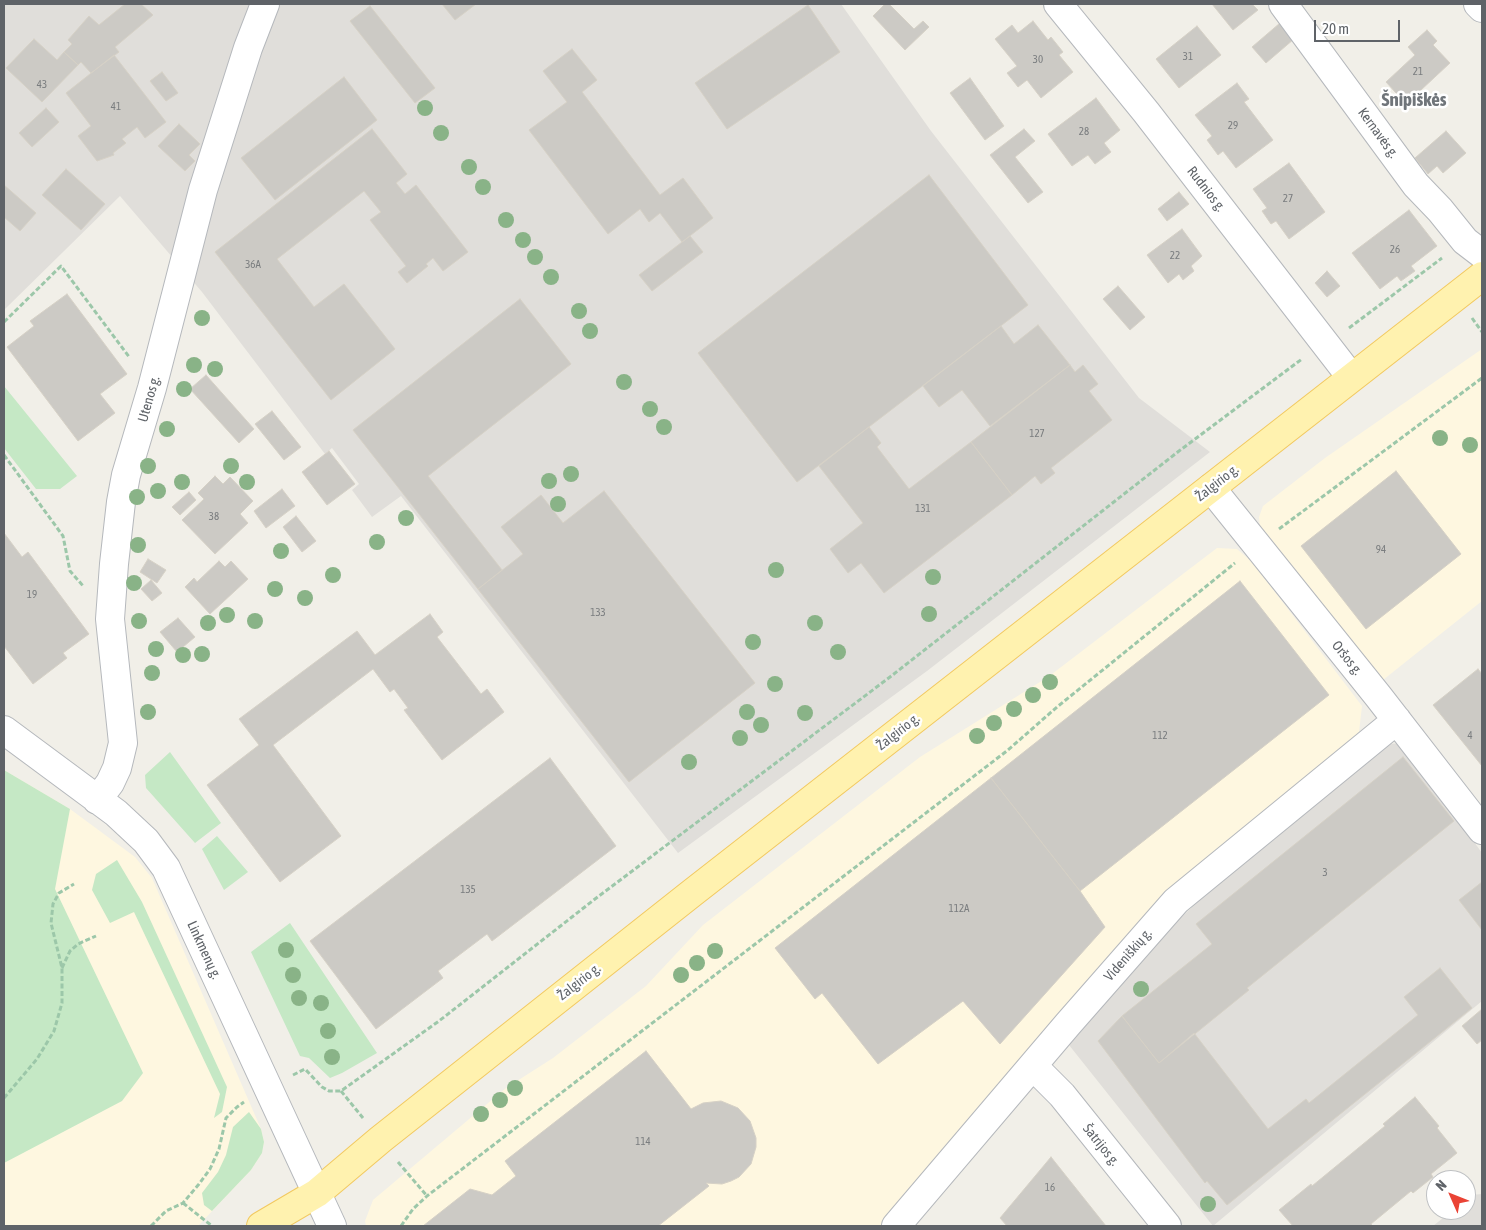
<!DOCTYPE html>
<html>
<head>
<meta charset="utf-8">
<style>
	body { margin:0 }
	#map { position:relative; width:1486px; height:1230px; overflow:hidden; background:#f1efe8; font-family:"Asap Condensed",sans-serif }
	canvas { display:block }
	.frame { position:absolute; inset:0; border:5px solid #5f6368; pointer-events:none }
	.north { position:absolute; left:1426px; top:1170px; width:50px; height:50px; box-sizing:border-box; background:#fff; border:1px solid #bfc1c3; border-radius:50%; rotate:314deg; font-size:14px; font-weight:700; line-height:20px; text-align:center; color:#5f6368 }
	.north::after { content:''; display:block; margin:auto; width:18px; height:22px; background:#ea4335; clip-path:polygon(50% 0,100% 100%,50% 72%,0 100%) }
	.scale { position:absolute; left:1314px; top:20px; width:86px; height:22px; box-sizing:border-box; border:2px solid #5f6368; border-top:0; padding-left:6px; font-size:15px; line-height:18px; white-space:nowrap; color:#5f6368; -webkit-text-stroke:4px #fff; paint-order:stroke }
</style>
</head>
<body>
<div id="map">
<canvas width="1486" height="1230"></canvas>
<div class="frame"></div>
<div class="north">N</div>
<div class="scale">20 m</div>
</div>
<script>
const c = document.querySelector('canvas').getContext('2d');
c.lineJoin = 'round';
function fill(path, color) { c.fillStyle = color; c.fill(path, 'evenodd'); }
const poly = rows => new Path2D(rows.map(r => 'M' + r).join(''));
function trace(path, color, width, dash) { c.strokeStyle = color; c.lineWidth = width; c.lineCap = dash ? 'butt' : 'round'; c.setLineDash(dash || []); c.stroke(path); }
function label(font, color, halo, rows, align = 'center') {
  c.font = font + ' "Asap Condensed",sans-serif'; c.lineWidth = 5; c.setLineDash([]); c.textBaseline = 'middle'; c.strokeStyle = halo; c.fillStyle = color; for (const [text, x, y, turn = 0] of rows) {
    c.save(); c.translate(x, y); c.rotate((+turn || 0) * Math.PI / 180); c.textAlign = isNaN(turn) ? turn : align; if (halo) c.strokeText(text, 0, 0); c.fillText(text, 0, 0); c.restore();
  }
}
const commercial = poly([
	[1482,349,1482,601,1383,680,1260,528,1259,517,1263,506,1325,458],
	[1217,548,1237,549,1252,562,1362,706,1359,732,1160,900,880,1226,366,1226,365,1221,373,1200,506,1088,553,1058,646,986,703,925,920,757,1048,677],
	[4,770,70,809,135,857,152,878,261,1129,264,1142,262,1153,251,1170,198,1226,4,1226]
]);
const industrial = poly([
	[4,4,841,4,931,131,1139,398,1210,452,927,671,678,853,401,496,372,517,352,490,359,484,332,448,325,454,202,292,120,196,4,310],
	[1403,743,1482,853,1482,1001,1213,1226,1069,1045,1170,928,1225,876,1388,744],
	[1482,1194,1482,1226,1433,1226,1453,1210,1466,1210,1466,1199,1471,1195]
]);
const green = poly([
	[4,386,77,476,60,489,36,489,4,448],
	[170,752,221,823,195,843,146,788,145,775],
	[4,770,70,809,55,889,143,1073,122,1101,4,1163],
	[217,836,248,872,224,890,202,849],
	[117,860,142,902,227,1087,222,1112,214,1118,220,1094,134,912,110,923,92,890,96,874],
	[290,923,377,1053,342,1073,330,1078,309,1058,300,1056,251,952],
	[249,1112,261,1129,264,1142,262,1153,251,1170,212,1211,204,1205,202,1193,218,1172,226,1155,233,1127]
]);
const building = poly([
	[125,4,141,4,153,15,115,47,119,52,91,73,81,62,78,65,64,52,72,44,68,40,89,16,99,25,125,4],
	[442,4,476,4,455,20,442,4],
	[885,4,889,4,914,29,923,21,929,27,905,50,873,16,885,4],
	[1212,4,1252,4,1258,10,1233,30,1212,4],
	[808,5,840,52,727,129,695,83,808,5],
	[370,6,435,88,415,103,350,21,370,6],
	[1033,21,1048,40,1051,37,1063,52,1059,55,1073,72,1041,98,1027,80,1018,87,1007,73,1017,66,995,39,1012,25,1018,33,1033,21],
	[1280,23,1294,39,1266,63,1252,47,1280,23],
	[1197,26,1221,55,1179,88,1156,59,1197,26],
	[1427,30,1437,41,1433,45,1450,63,1406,104,1386,82,1415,55,1408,47,1427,30],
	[34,39,57,60,64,52,78,65,42,102,6,68,34,39],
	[572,49,597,80,582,92,660,195,683,178,713,218,682,242,660,213,649,222,640,209,608,234,529,130,567,102,543,71,572,49],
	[114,55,166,122,145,138,137,127,122,139,126,143,113,153,114,155,97,161,78,136,91,126,66,93,114,55],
	[162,72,178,93,166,101,150,81,162,72],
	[344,77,377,120,275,200,241,158,344,77],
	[970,78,1004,126,985,140,950,93,970,78],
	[1237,83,1249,99,1244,102,1273,140,1236,168,1223,151,1218,155,1207,140,1212,136,1195,115,1237,83],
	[1096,98,1120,130,1104,143,1111,152,1095,164,1088,155,1072,166,1048,134,1096,98],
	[46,108,59,122,32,147,19,133,46,108],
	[179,124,200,144,189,155,195,161,185,171,158,146,179,124],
	[372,129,407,174,396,183,405,194,416,185,468,252,443,271,433,258,426,264,428,266,407,283,398,272,406,266,370,220,381,212,364,191,277,259,314,307,344,284,395,349,331,400,215,252,372,129],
	[1024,129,1035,141,1015,157,1043,192,1028,203,990,155,1024,129],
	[1446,131,1466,153,1443,173,1437,166,1428,174,1415,158,1446,131],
	[1289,163,1325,212,1289,239,1276,221,1271,224,1262,211,1267,208,1253,189,1289,163],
	[66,169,105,204,81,230,42,195,66,169],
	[929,175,1028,305,797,482,698,353,929,175],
	[4,185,36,213,20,231,4,217,4,185],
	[1179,192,1189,204,1167,221,1158,209,1179,192],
	[1409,210,1437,246,1411,266,1415,271,1401,281,1397,276,1380,289,1352,253,1409,210],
	[1182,229,1202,256,1191,266,1194,271,1183,280,1179,274,1168,283,1147,255,1182,229],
	[690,236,703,252,652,291,639,275,690,236],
	[1327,271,1340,286,1327,297,1315,283,1327,271],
	[1118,286,1145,317,1130,330,1103,299,1118,286],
	[67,294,127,374,100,394,115,413,78,441,7,347,34,326,30,321,67,294],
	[520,299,571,364,428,476,502,570,478,589,353,430,520,299],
	[1038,325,1070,365,990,426,962,390,939,407,923,386,1001,326,1014,344,1038,325],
	[1070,365,1075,372,1083,365,1098,384,1089,391,1112,420,1051,468,1055,473,1041,484,1035,476,1012,495,971,442,1070,365],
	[206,375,254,429,239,443,190,389,206,375],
	[272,411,301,447,284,460,255,424,272,411],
	[869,427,881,443,877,447,909,489,971,442,1012,495,884,593,861,563,848,573,830,549,863,523,819,466,869,427],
	[329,451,355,484,327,505,302,472,329,451],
	[1396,471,1461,554,1366,629,1301,546,1396,471],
	[215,476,223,484,230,477,253,501,240,514,248,523,215,554,182,520,204,499,198,493,215,476],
	[282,489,295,506,266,528,254,511,282,489],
	[604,491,755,683,629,782,478,589,523,554,501,527,541,495,563,523,604,491],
	[189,492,196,500,180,515,172,507,189,492],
	[296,516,316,541,302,552,283,527,296,516],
	[4,533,22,557,28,552,89,634,63,653,67,658,33,684,4,646,4,533],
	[148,559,166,570,157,583,140,572,148,559],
	[219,561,225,567,231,561,248,579,210,614,185,587,194,578,197,582,219,561],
	[151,580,162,593,152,601,141,589,151,580],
	[1240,581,1329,695,1080,891,991,778,1240,581],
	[430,614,443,632,437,637,481,694,487,689,504,712,442,760,404,710,408,708,394,689,390,692,373,669,273,745,341,836,280,882,207,785,259,745,239,719,357,631,375,655,430,614],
	[178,618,195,637,177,652,160,632,178,618],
	[1478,669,1482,674,1482,766,1433,705,1478,669],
	[1403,757,1454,821,1247,988,1249,990,1159,1063,1122,1016,1212,944,1196,924,1403,757],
	[550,758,616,846,492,941,487,934,438,971,443,978,376,1029,310,941,550,758],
	[991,778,1080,891,1105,927,1000,1044,963,1001,878,1064,822,993,815,999,775,948,991,778],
	[1482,882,1482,930,1459,900,1482,882],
	[1440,968,1472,1008,1227,1205,1207,1181,1205,1183,1098,1041,1122,1016,1159,1063,1194,1033,1268,1129,1306,1099,1309,1103,1418,1015,1404,997,1440,968],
	[1482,1009,1482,1040,1477,1044,1462,1026,1482,1009],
	[646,1051,691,1109,703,1103,721,1101,738,1108,750,1121,756,1138,756,1147,751,1164,739,1177,731,1181,722,1184,706,1183,709,1186,658,1226,423,1226,470,1189,492,1195,516,1176,505,1161,646,1051],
	[1415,1097,1439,1126,1437,1128,1457,1153,1431,1174,1433,1177,1413,1193,1411,1191,1371,1224,1373,1226,1293,1226,1279,1210,1311,1184,1312,1186,1385,1126,1383,1124,1415,1097],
	[1051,1157,1106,1226,1007,1226,1000,1218,1051,1157]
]);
const path = poly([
	[1472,318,1482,332],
	[4,322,61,266,130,358],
	[1349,328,1442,258],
	[4,455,63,536,70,571,84,587],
	[1279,529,1482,378],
	[62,968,70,951,78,944,96,936],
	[293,1075,305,1069,322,1087,329,1091,341,1091,439,1021,595,899,890,677,1179,451,1302,359],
	[341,1091,363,1118],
	[4,1098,37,1059,54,1031,62,1003,62,968,51,923,53,904,59,893,74,884],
	[398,1162,427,1196],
	[183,1203,212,1226],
	[151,1226,166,1211,183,1203,199,1184,210,1169,219,1149,226,1118,237,1107,244,1102],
	[401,1226,413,1209,427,1196,1008,750,1057,707,1235,563]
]);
const minor = poly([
	[1058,4,1146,112,1351,377],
	[1283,4,1416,185,1440,210,1465,241,1482,254],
	[1478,4,1482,8],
	[1211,488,1378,696,1482,830],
	[4,730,116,813,146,841,166,868,332,1226],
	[97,800,110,783,117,768,123,743,110,619,114,564,121,502,126,475,152,388,203,190,248,48,265,4],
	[1033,1066,1062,1095,1167,1226],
	[896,1226,1068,1024,1176,901,1397,720]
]);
const primary = poly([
	[261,1226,317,1193,381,1139,692,893,1482,276]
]);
const trees = [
	[425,108],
	[441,133],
	[469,167],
	[483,187],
	[506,220],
	[523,240],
	[535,257],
	[551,277],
	[579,311],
	[202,318],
	[590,331],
	[194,365],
	[215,369],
	[624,382],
	[184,389],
	[650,409],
	[664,427],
	[167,429],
	[1440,438],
	[1470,445],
	[148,466],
	[231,466],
	[571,474],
	[549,481],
	[182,482],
	[247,482],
	[158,491],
	[137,497],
	[558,504],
	[406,518],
	[377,542],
	[138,545],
	[281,551],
	[776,570],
	[333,575],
	[933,577],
	[134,583],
	[275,589],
	[305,598],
	[929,614],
	[227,615],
	[139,621],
	[255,621],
	[208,623],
	[815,623],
	[753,642],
	[156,649],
	[838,652],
	[202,654],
	[183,655],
	[152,673],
	[1050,682],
	[775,684],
	[1033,695],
	[1014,709],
	[148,712],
	[747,712],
	[805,713],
	[994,723],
	[761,725],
	[977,736],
	[740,738],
	[689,762],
	[286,950],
	[715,951],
	[697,963],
	[293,975],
	[681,975],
	[1141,989],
	[299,998],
	[321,1003],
	[328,1031],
	[332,1057],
	[515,1088],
	[500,1100],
	[481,1114],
	[1208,1204]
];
const numberNames = [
	["31",1188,57],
	["30",1038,60],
	["21",1418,72],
	["43",42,85],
	["41",116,107],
	["29",1233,126],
	["28",1084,132],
	["27",1288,199],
	["26",1395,250],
	["22",1175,256],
	["36A",253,265],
	["127",1037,434],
	["131",923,509],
	["38",214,517],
	["94",1381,550],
	["19",32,595],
	["133",598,613],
	["112",1160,736],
	["4",1470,736],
	["3",1325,873],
	["135",468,890],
	["112A",959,909],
	["114",643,1142],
	["16",1050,1188]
];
const streetNames = [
	["Kernavės g.",1378,133,54],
	["Rudnios g.",1206,189,52],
	["Utenos g.",149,399,-74],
	["Žalgirio g.",1217,483,-38],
	["Oršos g.",1347,658,51],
	["Žalgirio g.",898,732,-38],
	["Linkmenų g.",204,950,65],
	["Videniškių g.",1128,955,-49],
	["Žalgirio g.",579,982,-38],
	["Šatrijos g.",1101,1145,51]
];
const districtNames = [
	["Šnipiškės",1414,100]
];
fill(commercial, '#fef7e0');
fill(industrial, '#e0deda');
fill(green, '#c5e8c5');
fill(building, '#cccac5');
trace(building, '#d6d1c6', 1);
trace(minor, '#b5b8bc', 30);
trace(primary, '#f2c960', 30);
trace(path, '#9cc7a9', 3, [5, 2.5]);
trace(minor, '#fff', 28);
trace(primary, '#fff2af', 28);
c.fillStyle = '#89b387';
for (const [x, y] of trees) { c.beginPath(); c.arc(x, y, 8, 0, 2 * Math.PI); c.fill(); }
label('11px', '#7a7d7f', null, numberNames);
label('14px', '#5f6368', '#fff', streetNames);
label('bold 19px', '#70757a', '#fff', districtNames);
</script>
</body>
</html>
